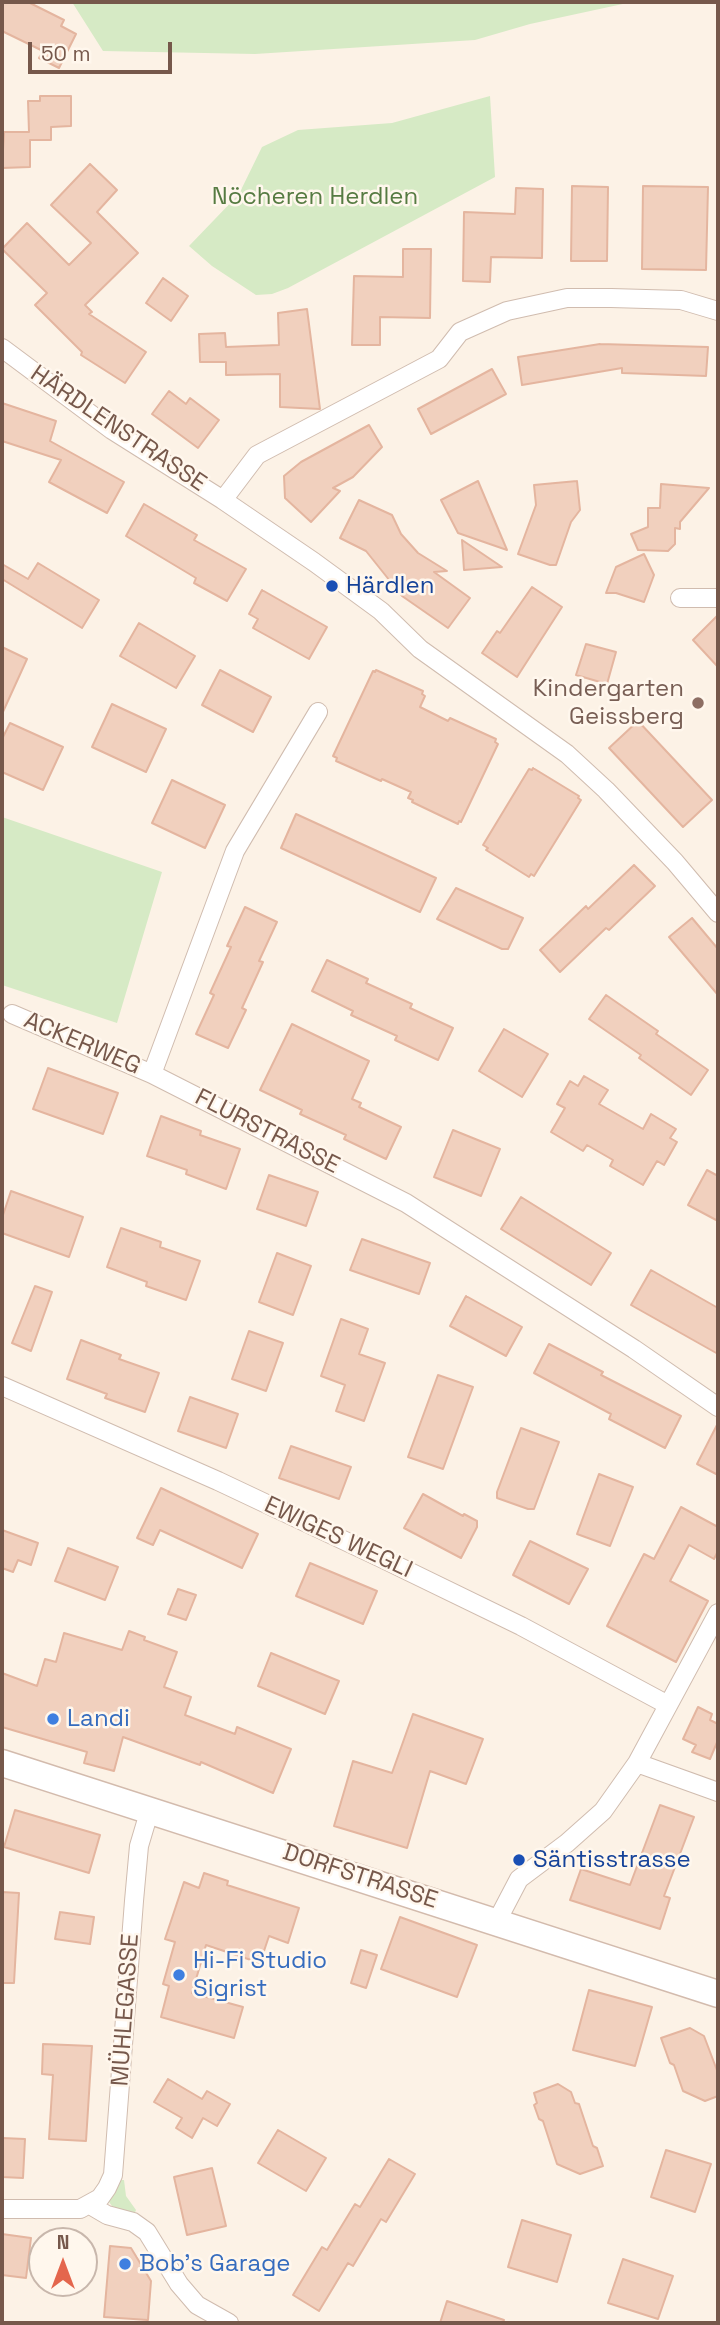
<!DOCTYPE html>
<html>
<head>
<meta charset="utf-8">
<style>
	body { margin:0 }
	#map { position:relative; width:720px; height:2325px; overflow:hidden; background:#fcf2e6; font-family:"Space Grotesk",sans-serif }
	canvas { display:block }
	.frame { position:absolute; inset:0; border:4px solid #76584b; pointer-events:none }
	.north { position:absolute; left:28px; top:2227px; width:70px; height:70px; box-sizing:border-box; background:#fff7ed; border:2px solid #c8b7ac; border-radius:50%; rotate:0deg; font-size:19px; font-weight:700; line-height:28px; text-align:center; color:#76584b }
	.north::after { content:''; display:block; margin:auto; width:24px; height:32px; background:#e4664d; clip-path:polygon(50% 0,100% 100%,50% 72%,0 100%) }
	.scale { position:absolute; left:28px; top:42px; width:144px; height:32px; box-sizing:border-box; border:4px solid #76584b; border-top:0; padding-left:9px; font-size:21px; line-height:24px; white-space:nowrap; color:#76584b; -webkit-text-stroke:5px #fff7ed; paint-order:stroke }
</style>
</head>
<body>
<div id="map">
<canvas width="720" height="2325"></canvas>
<div class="frame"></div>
<div class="north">N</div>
<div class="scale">50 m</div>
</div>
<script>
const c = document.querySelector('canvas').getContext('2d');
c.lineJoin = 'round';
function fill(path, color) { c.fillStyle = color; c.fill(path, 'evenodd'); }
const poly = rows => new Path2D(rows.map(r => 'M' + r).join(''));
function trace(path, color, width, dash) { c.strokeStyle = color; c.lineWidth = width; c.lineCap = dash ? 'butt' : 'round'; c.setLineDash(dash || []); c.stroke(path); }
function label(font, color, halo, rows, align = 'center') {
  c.font = font + ' "Space Grotesk",sans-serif'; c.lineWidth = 5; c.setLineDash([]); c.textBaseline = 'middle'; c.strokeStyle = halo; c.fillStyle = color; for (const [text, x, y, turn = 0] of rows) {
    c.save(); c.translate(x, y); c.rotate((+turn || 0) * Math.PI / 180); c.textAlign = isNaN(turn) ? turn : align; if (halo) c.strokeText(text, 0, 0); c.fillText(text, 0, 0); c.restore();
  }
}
const green = poly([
	[72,2,632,2,530,24,475,40,255,54,103,51],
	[490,96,495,177,288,288,272,294,256,295,212,266,189,246,239,194,262,147,298,130,392,123],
	[2,817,162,872,117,1023,2,985],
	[119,2180,124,2180,126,2196,136,2210,134,2215,112,2206,109,2202,108,2197]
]);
const building = poly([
	[2,2,28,2,64,20,61,26,76,34,59,68,39,58,43,51,2,31,2,2],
	[40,96,71,96,71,126,51,127,51,140,30,140,30,167,2,168,4,132,29,132,28,101,40,101,40,96],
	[90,164,117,190,97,212,138,253,85,305,92,312,89,314,146,352,125,383,81,355,82,352,35,305,47,293,2,249,27,223,69,265,91,243,51,205,90,164],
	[572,186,608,187,607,261,571,261,572,186],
	[643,186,708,187,706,270,642,269,643,186],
	[516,188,543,189,542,258,491,257,490,282,463,281,464,212,515,214,516,188],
	[403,249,431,249,430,318,380,317,380,345,352,345,354,276,403,277,403,249],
	[163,278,188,296,171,321,146,303,163,278],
	[307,309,320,409,280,407,280,374,226,375,226,362,200,362,199,334,225,333,226,347,279,345,278,313,307,309],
	[600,344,708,347,706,376,622,373,622,368,522,385,518,357,600,344],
	[492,369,506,394,431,434,418,409,492,369],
	[169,391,186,404,190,398,219,420,198,448,152,414,169,391],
	[2,403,56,421,50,441,124,482,107,513,49,482,61,460,2,441,2,403],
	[369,425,382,447,353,477,333,488,340,491,311,522,285,498,284,476,301,462,369,425],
	[478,481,507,550,458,533,441,500,478,481],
	[577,481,580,510,571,522,556,565,550,565,518,554,536,505,534,485,577,481],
	[661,484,709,488,680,522,680,529,675,528,675,544,668,551,638,550,631,534,648,527,648,508,660,508,661,484],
	[359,500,392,515,401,534,418,553,447,571,434,572,470,598,448,628,402,596,366,551,340,538,359,500],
	[144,504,197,535,194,540,246,569,227,601,194,583,196,578,126,536,144,504],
	[462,540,502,567,464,570,462,540],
	[644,554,654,575,644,602,616,593,606,593,616,567,644,554],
	[38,563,99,600,82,628,2,579,2,564,28,579,38,563],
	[532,587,562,607,517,677,482,653,497,631,500,633,532,587],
	[262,590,327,627,309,659,253,628,258,619,249,614,262,590],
	[718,615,718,667,693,640,718,615],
	[139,623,195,656,176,688,120,656,139,623],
	[586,644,616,652,607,684,576,675,586,644],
	[2,647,27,659,2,714,2,647],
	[220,670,271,697,253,732,202,705,220,670],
	[376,670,423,691,422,694,425,696,420,707,448,721,450,718,496,739,495,742,498,744,461,822,459,821,458,824,412,802,413,800,408,798,411,792,382,779,381,781,336,761,337,758,333,756,373,671,375,672,376,670],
	[112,704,166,729,146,772,92,747,112,704],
	[638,721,712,800,683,827,609,748,638,721],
	[10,723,63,747,43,790,2,772,2,739,10,723],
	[533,768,579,796,578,798,581,800,534,876,531,874,529,877,486,850,488,848,483,845,529,769,532,770,533,768],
	[172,780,225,805,205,848,152,823,172,780],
	[296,814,436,878,420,912,281,848,296,814],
	[634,865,655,886,609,930,606,928,560,972,540,950,586,906,588,909,634,865],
	[456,888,523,918,508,949,502,949,437,919,456,888],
	[245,907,277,922,259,961,263,962,242,1008,246,1010,228,1048,196,1034,214,995,210,993,231,947,227,946,245,907],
	[692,918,718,949,718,995,669,937,692,918],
	[327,960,368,979,366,983,412,1004,410,1008,453,1028,438,1060,395,1040,397,1036,351,1015,353,1011,312,991,327,960],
	[606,995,658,1031,656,1034,708,1070,691,1095,639,1058,641,1055,589,1019,606,995],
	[292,1024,369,1061,352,1099,361,1103,359,1107,401,1127,386,1159,344,1139,346,1135,300,1114,302,1110,260,1090,292,1024],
	[504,1029,548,1054,522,1097,479,1071,504,1029],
	[48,1068,118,1093,103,1134,33,1109,48,1068],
	[584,1076,608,1090,599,1104,643,1129,651,1114,676,1129,670,1138,677,1142,664,1165,657,1161,643,1185,610,1166,613,1160,587,1145,583,1151,551,1132,565,1108,557,1104,570,1081,578,1086,584,1076],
	[161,1116,201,1131,200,1135,240,1149,226,1189,186,1174,187,1170,147,1156,161,1116],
	[453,1130,500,1149,481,1196,434,1177,453,1130],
	[707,1170,718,1176,718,1221,688,1205,707,1170],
	[269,1175,318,1192,306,1226,257,1209,269,1175],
	[11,1191,83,1217,69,1257,2,1233,2,1218,11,1191],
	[521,1197,611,1253,591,1285,501,1229,521,1197],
	[121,1228,161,1242,160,1247,200,1261,186,1300,146,1286,147,1282,107,1267,121,1228],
	[362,1239,430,1263,419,1294,350,1270,362,1239],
	[277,1253,311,1266,293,1315,259,1302,277,1253],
	[651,1270,718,1308,718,1354,631,1305,651,1270],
	[35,1286,52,1292,31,1351,12,1343,35,1286],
	[466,1296,522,1327,506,1356,450,1326,466,1296],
	[341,1319,368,1329,359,1354,385,1363,364,1421,336,1411,345,1385,321,1376,341,1319],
	[249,1331,283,1343,266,1391,232,1379,249,1331],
	[81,1340,121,1355,119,1359,159,1373,145,1412,105,1398,107,1394,67,1379,81,1340],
	[549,1344,603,1372,601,1375,681,1416,665,1448,609,1419,611,1414,534,1373,549,1344],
	[438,1375,473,1387,443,1469,408,1457,438,1375],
	[190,1397,238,1414,226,1448,178,1431,190,1397],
	[718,1423,718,1475,697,1464,718,1423],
	[521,1428,559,1442,534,1509,528,1509,497,1498,497,1492,521,1428],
	[291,1446,351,1467,339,1499,279,1478,291,1446],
	[599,1474,633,1487,610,1546,577,1534,599,1474],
	[161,1488,258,1534,242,1568,160,1530,153,1545,137,1538,161,1488],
	[423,1494,463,1516,464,1514,477,1521,477,1527,461,1558,404,1528,423,1494],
	[681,1507,718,1527,718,1551,714,1559,689,1545,670,1581,708,1601,676,1662,607,1626,644,1554,654,1559,681,1507],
	[2,1530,38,1543,31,1565,18,1560,13,1572,2,1568,2,1530],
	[530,1541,588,1569,569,1604,513,1575,530,1541],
	[68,1548,118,1567,105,1600,55,1581,68,1548],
	[310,1563,377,1591,363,1624,296,1596,310,1563],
	[178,1589,196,1595,186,1620,168,1614,178,1589],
	[129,1631,145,1637,144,1640,177,1652,164,1687,191,1697,185,1715,235,1734,237,1727,291,1749,273,1793,201,1762,200,1765,123,1737,114,1771,84,1763,87,1752,2,1727,2,1673,37,1686,45,1659,56,1662,64,1633,122,1650,129,1631],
	[271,1653,339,1681,325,1714,258,1686,271,1653],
	[698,1707,712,1714,710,1720,718,1724,718,1740,710,1759,692,1752,696,1745,683,1739,698,1707],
	[413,1714,483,1739,466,1784,430,1771,407,1848,334,1826,353,1761,392,1773,413,1714],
	[660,1805,694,1817,664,1896,670,1898,660,1929,570,1900,581,1869,630,1885,660,1805],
	[15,1810,100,1835,89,1873,4,1847,15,1810],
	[204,1873,228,1881,227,1885,299,1908,288,1943,269,1936,260,1963,206,1945,192,1993,243,2007,234,2038,161,2017,169,1986,163,1984,175,1942,165,1939,184,1882,199,1888,204,1873],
	[2,1892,19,1893,14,1983,2,1983,2,1892],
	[60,1912,94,1917,90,1944,55,1939,60,1912],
	[400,1917,477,1945,457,1997,381,1969,400,1917],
	[361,1950,377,1955,366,1988,351,1983,361,1950],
	[589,1990,652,2007,635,2066,573,2050,589,1990],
	[690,2028,704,2036,718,2073,718,2096,705,2101,683,2091,674,2065,670,2063,661,2038,690,2028],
	[43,2044,92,2046,86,2141,49,2139,53,2075,42,2074,43,2044],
	[168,2079,202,2099,207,2091,230,2104,217,2126,203,2118,192,2138,176,2128,182,2118,154,2102,168,2079],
	[558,2084,571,2092,575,2103,579,2104,593,2146,597,2148,603,2166,580,2174,557,2164,543,2121,539,2119,534,2105,537,2103,534,2093,558,2084],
	[278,2130,326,2158,306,2191,258,2163,278,2130],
	[2,2138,25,2139,23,2178,2,2177,2,2138],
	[666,2150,711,2164,695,2212,651,2197,666,2150],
	[389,2159,415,2174,386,2222,381,2219,353,2266,348,2263,319,2311,293,2295,322,2247,327,2250,355,2204,360,2207,389,2159],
	[212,2168,226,2226,187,2235,174,2177,212,2168],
	[522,2220,571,2235,557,2282,508,2267,522,2220],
	[2,2234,31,2238,26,2278,2,2275,2,2234],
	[110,2246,131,2248,151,2281,148,2320,104,2317,110,2246],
	[623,2259,673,2276,658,2319,608,2303,623,2259],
	[447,2301,504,2320,503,2323,440,2323,447,2301]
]);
const street = poly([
	[2,348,112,430,223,500,314,562,381,611,420,649,567,754,606,790,675,862,718,913],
	[223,500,257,455,439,359,460,332,507,311,567,298,611,298,681,300,718,311],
	[680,598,718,598],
	[12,1014,152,1074,406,1203,634,1349,718,1407],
	[152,1074,235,851,318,712],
	[2,1386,218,1481,379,1557,521,1626,668,1705],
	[637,1763,718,1792],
	[497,1921,519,1879,567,1843,603,1811,637,1763,718,1613],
	[90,2205,107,2215,133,2222,147,2232,179,2284,197,2305,229,2323],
	[2,2209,80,2209,100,2198,107,2188,113,2175,134,1901,139,1846,150,1809]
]);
const secondary = poly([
	[2,1763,718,1994]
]);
const markers = [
	[332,586,7,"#1a4fb4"],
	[698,703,7,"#8d6e63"],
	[53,1719,7,"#3f7fe0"],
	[519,1860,7,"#1a4fb4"],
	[179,1975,7,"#3f7fe0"],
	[125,2264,7,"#3f7fe0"]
];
const parkNames = [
	["Nöcheren Herdlen",315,197]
];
const streetNames = [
	["HÄRDLENSTRASSE",118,429,34],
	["ACKERWEG",82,1044,23],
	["FLURSTRASSE",267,1132,27],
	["EWIGES WEGLI",338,1538,25],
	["DORFSTRASSE",360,1877,18],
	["MÜHLEGASSE",126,2010,-86]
];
const transitNames = [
	["Härdlen",346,586],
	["Säntisstrasse",533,1860]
];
const educationNames = [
	["Kindergarten",684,689],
	["Geissberg",684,717]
];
const shopNames = [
	["Landi",67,1719],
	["Hi-Fi Studio",193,1961],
	["Sigrist",193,1989],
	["Bob's Garage",139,2264]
];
fill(green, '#d6eac5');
fill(building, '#f1d0be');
trace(building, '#e4b59f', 2);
trace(street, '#d0bcaf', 20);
trace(secondary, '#d3bbad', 29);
trace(street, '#fff', 18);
trace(secondary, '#fff', 26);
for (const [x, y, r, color] of markers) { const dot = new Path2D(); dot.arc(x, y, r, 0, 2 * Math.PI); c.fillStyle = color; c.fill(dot); trace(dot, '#fff7ed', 2.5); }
label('24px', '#567b42', '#fff7ed', parkNames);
label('24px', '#76584b', '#fff7ed', streetNames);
label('24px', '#164399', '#fff7ed', transitNames, 'left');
label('24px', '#785e54', '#fff7ed', educationNames, 'right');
label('24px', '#366cbe', '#fff7ed', shopNames, 'left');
</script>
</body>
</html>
